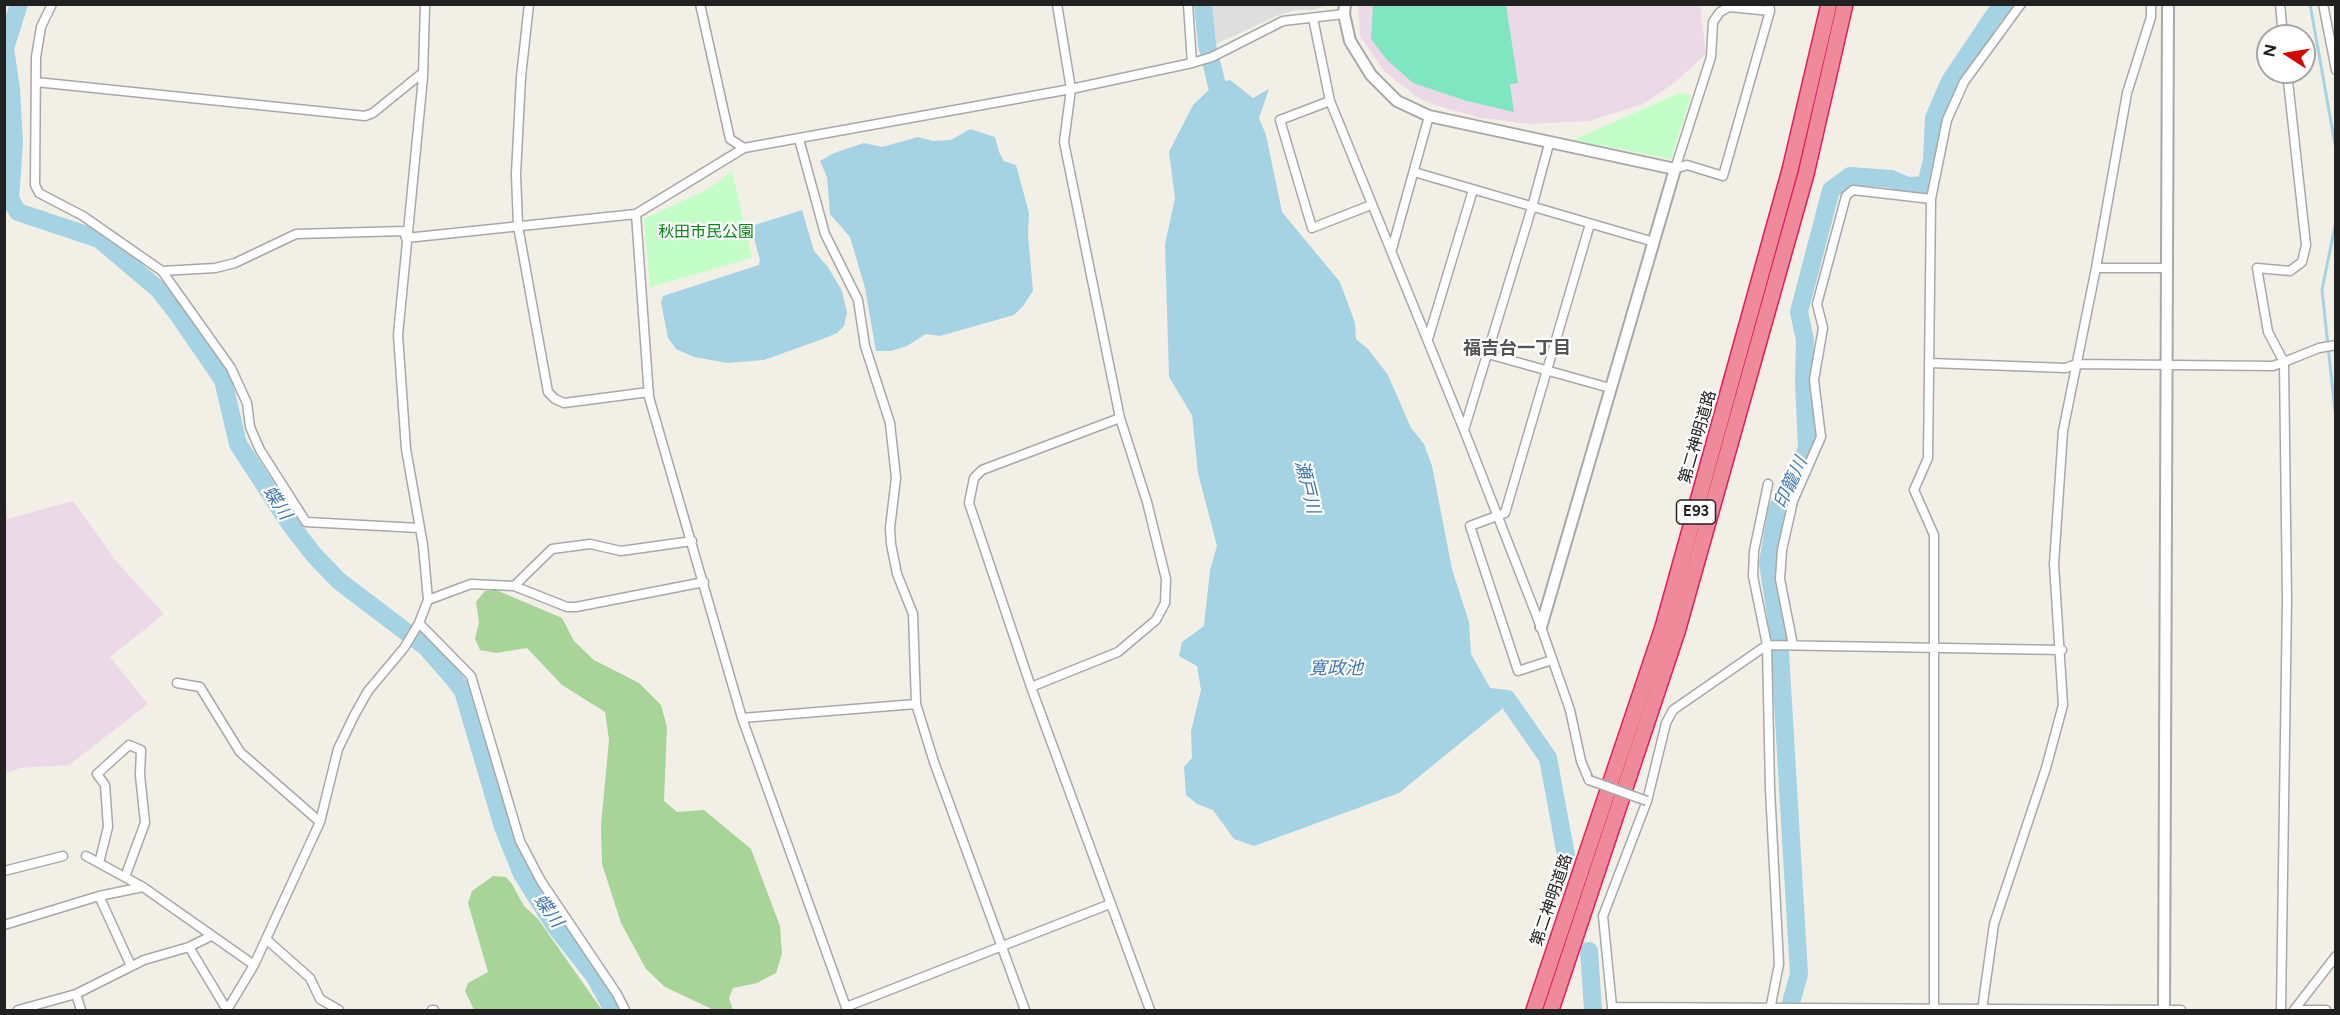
<!DOCTYPE html>
<html>
<head>
<meta charset="utf-8">
<style>
	body { margin:0 }
	#map { position:relative; width:2340px; height:1015px; overflow:hidden; background:#f2efe7; font-family:Figtree,sans-serif }
	canvas { display:block }
	.frame { position:absolute; inset:0; border:6px solid #212121; pointer-events:none }
	.north { position:absolute; left:2256px; top:24px; width:60px; height:60px; box-sizing:border-box; background:#fff; border:2px solid #a6a6a6; border-radius:50%; rotate:282deg; font-size:16px; font-weight:700; line-height:24px; text-align:center; color:#212121 }
	.north::after { content:''; display:block; margin:auto; width:21px; height:27px; background:#d30700; clip-path:polygon(50% 0,100% 100%,50% 72%,0 100%) }
</style>
</head>
<body>
<div id="map">
<canvas width="2340" height="1015"></canvas>
<div class="frame"></div>
<div class="north">N</div>
</div>
<script>
const c = document.querySelector('canvas').getContext('2d');
c.lineJoin = 'round';
function fill(path, color) { c.fillStyle = color; c.fill(path, 'evenodd'); }
const poly = rows => new Path2D(rows.map(r => 'M' + r).join(''));
function trace(path, color, width, dash) { c.strokeStyle = color; c.lineWidth = width; c.lineCap = dash ? 'butt' : 'round'; c.setLineDash(dash || []); c.stroke(path); }
function label(font, color, halo, rows, align = 'center') {
  c.font = font + ' Figtree,"Noto Sans JP",sans-serif'; c.lineWidth = 4.5; c.setLineDash([]); c.textBaseline = 'middle'; c.strokeStyle = halo; c.fillStyle = color; for (const [text, x, y, turn = 0] of rows) {
    c.save(); c.translate(x, y); c.rotate((+turn || 0) * Math.PI / 180); c.textAlign = isNaN(turn) ? turn : align; if (halo) c.strokeText(text, 0, 0); c.fillText(text, 0, 0); c.restore();
  }
}
const residential = poly([
	[1211,5,1211,4,1328,5,1313,10,1296,10,1279,15,1214,45]
]);
const industrial = poly([
	[1358,5,1700,5,1706,54,1673,84,1643,104,1589,121,1530,124,1482,118,1434,105,1417,97,1385,72,1360,36],
	[5,483,7,519,73,501,116,561,164,614,110,657,148,704,69,765,20,768,5,774]
]);
const forest = poly([
	[496,590,562,618,574,641,594,660,639,683,661,705,667,727,664,801,677,812,704,810,751,849,780,926,782,954,776,973,757,983,733,988,729,998,733,1010,714,1010,665,987,646,969,621,923,602,864,601,825,609,740,605,712,562,685,527,648,496,653,480,650,475,639,479,622,476,602,485,591],
	[493,876,506,877,512,884,524,906,538,919,602,1010,474,1010,465,991,468,983,488,972,468,903,472,891]
]);
const park = poly([
	[1679,93,1691,95,1671,159,1573,140],
	[732,171,752,258,650,287,644,219,710,188]
]);
const pitch = poly([
	[1373,5,1506,5,1518,83,1510,84,1514,112,1467,101,1413,83,1387,60,1371,39]
]);
const water = poly([
	[1230,80,1253,98,1269,89,1259,118,1266,135,1282,212,1340,282,1355,323,1356,339,1368,349,1388,375,1411,428,1424,444,1432,466,1452,569,1469,622,1471,654,1502,709,1399,793,1254,846,1234,839,1213,810,1197,804,1186,795,1184,767,1192,758,1191,731,1201,690,1197,666,1179,656,1182,642,1204,626,1210,570,1217,546,1198,473,1192,415,1169,377,1165,244,1175,198,1169,152,1193,105,1217,82],
	[970,129,995,137,999,152,1004,161,1016,165,1029,213,1028,235,1033,291,1023,306,1014,315,940,336,926,334,907,346,891,351,876,351,865,288,850,237,830,214,827,177,820,161,834,153,864,143,882,147,918,137,933,141,951,140],
	[802,210,814,251,828,267,842,291,847,313,844,326,837,333,820,340,764,360,728,363,694,357,676,349,668,338,661,302,663,296,759,265,760,260,751,228,755,225]
]);
const stream = poly([
	[2310,4,2336,150],
	[2336,221,2322,290,2336,420]
]);
const river = poly([
	[19,4,5,48,11,89,14,143,10,199,18,212,99,239,159,290,177,313,223,380,238,444,290,524,314,555,339,581,426,647,454,679,463,691,503,827,522,874,555,926,595,977,613,1010],
	[1203,4,1207,45,1222,106],
	[1472,695,1507,699,1548,758,1566,855],
	[1589,951,1593,1010],
	[1789,1010,1799,974,1779,635,1768,563,1777,509,1807,449,1804,382,1805,340,1799,312,1831,190,1850,176,1891,179,1908,186,1926,185,1932,160,1934,118,1950,81,1995,14,2006,4]
]);
const minor = poly([
	[52,4,41,27,36,57,35,185,39,193,83,216,162,271,231,368,247,403,250,427,260,450,306,522,419,528],
	[529,4,521,77,516,174,518,226,548,392,555,399,564,403,649,392],
	[700,4,730,139,744,148],
	[1188,4,1192,63],
	[2280,4,2283,36],
	[2323,4,2336,70],
	[1313,18,1330,101,1464,430,1541,627,1570,710,1581,761,1589,780],
	[36,82,365,116,373,113,421,74],
	[1330,101,1280,120,1312,228,1371,205],
	[799,139,825,234,858,300,865,346,890,423,896,478,890,528,891,544,897,574,913,614,916,704,934,762,1025,1010],
	[1675,169,1687,165,1723,176,1770,11,1769,4],
	[1675,169,1711,57,1713,22,1720,12,1729,7,1770,11],
	[1414,172,1654,242],
	[636,214,649,397,742,718,847,1010],
	[406,238,636,214,744,148,1071,89,1192,63,1212,57,1283,21,1344,14],
	[1392,249,1429,116],
	[2096,268,2166,268],
	[162,271,215,268,235,263,296,234,404,231,406,238],
	[1428,339,1473,190],
	[1488,354,1610,388],
	[1930,363,2066,368,2076,364,2273,366,2284,362,2268,332,2257,268,2290,271,2302,262,2306,245,2287,72],
	[1120,418,982,470,974,478,969,503,1031,687,1150,1010],
	[1464,430,1532,207,1549,144],
	[1768,484,1754,551,1753,576,1767,645,1770,789,1779,964,1770,1010],
	[514,586,552,549,590,544,621,551,692,541],
	[428,600,471,584,514,586,567,607,576,607,704,582],
	[419,623,471,676,520,841,541,881,617,994,625,1010],
	[1793,645,1780,579,1782,550,1793,501,1821,437,1814,380,1823,328,1817,304,1846,196,1853,190,1931,199],
	[2062,650,1767,645,1673,710,1666,723,1647,801,1603,916,1612,1007,2181,1010],
	[1552,660,1518,671,1470,526,1505,513,1590,224],
	[177,683,200,687,240,752,320,822],
	[1031,687,1118,652,1156,620,1165,603,1166,579,1147,502,1120,418,1064,142,1071,89,1057,4],
	[742,718,916,704],
	[86,856,143,887],
	[99,863,108,827,105,785,97,774,129,745,141,750,140,775,145,823,125,877],
	[4,871,63,856],
	[99,896,131,966],
	[4,925,99,896,143,887,254,965],
	[266,939,310,978,320,999,339,1010],
	[189,947,227,1010],
	[76,994,81,1010],
	[846,1007,1110,904],
	[18,1010,76,994,144,960,189,947,211,936],
	[227,1010,254,965,320,822,338,749,355,714,368,691,404,648,419,623,428,600,423,545,406,449,398,335,423,77,425,4],
	[432,1010,434,1010],
	[1934,1010,1934,535,1914,490,1928,458,1931,199,1947,120,1964,82,2021,4],
	[1982,1010,1994,924,2046,768,2063,705,2054,564,2063,431,2096,268,2127,93,2151,17,2151,4],
	[2281,1010,2287,600,2284,362,2319,348,2336,345],
	[2294,1010,2336,956],
	[2296,1010,2326,1010]
]);
const tertiary = poly([
	[1345,4,1344,14,1350,41,1371,75,1397,101,1429,116,1675,169,1541,627],
	[2164,1010,2168,4]
]);
const motorway = poly([
	[1534,1010,1663,627,1790,170,1829,4],
	[1551,1010,1677,632,1806,174,1845,4]
]);
const minorBridge = poly([
	[1589,780,1647,801]
]);
const shields = [
	[1696,512,39]
];
const shieldNames = [
	["E93",1696,512]
];
const parkNames = [
	["秋田市民公園",706,232]
];
const streetNames = [
	["第二神明道路",1698,437,-74],
	["第二神明道路",1552,900,-71]
];
const neighbourhoodNames = [
	["福吉台一丁目",1517,349]
];
const waterNames = [
	["印籠川",1791,483,-65],
	["瀬戸川",1307,487,76],
	["蝶川",277,503,57],
	["寛政池",1336,669],
	["蝶川",548,911,54]
];
fill(residential, '#dfdede');
fill(industrial, '#ecd9e8');
fill(forest, '#a9d499');
fill(park, '#c3fec9');
fill(pitch, '#80e6c2');
fill(water, '#a5d3e3');
trace(stream, '#a5d3e3', 3);
trace(river, '#a5d3e3', 18);
trace(minor, '#a8a8a8', 11);
trace(tertiary, '#a8a8a8', 14);
trace(motorway, '#e91b5b', 18);
trace(minor, '#fff', 8);
trace(tertiary, '#fff', 10);
trace(motorway, '#ee8a9a', 15);
trace(minorBridge, '#a8a8a8', 11, []);
trace(minorBridge, '#fff', 8);
for (const [x, y, w] of shields) { const box = new Path2D(); box.roundRect(x - w / 2, y - 12, w, 24, 4.5); c.fillStyle = '#fff'; c.fill(box); trace(box, '#212121', 1.5); }
label('bold 15px', '#212121', null, shieldNames);
label('16px', '#048613', '#fff', parkNames);
label('16px', '#212121', '#fff', streetNames);
label('bold 18px', '#545454', '#fff', neighbourhoodNames);
label('italic 18px', '#4177b2', '#fff', waterNames);
</script>
</body>
</html>
